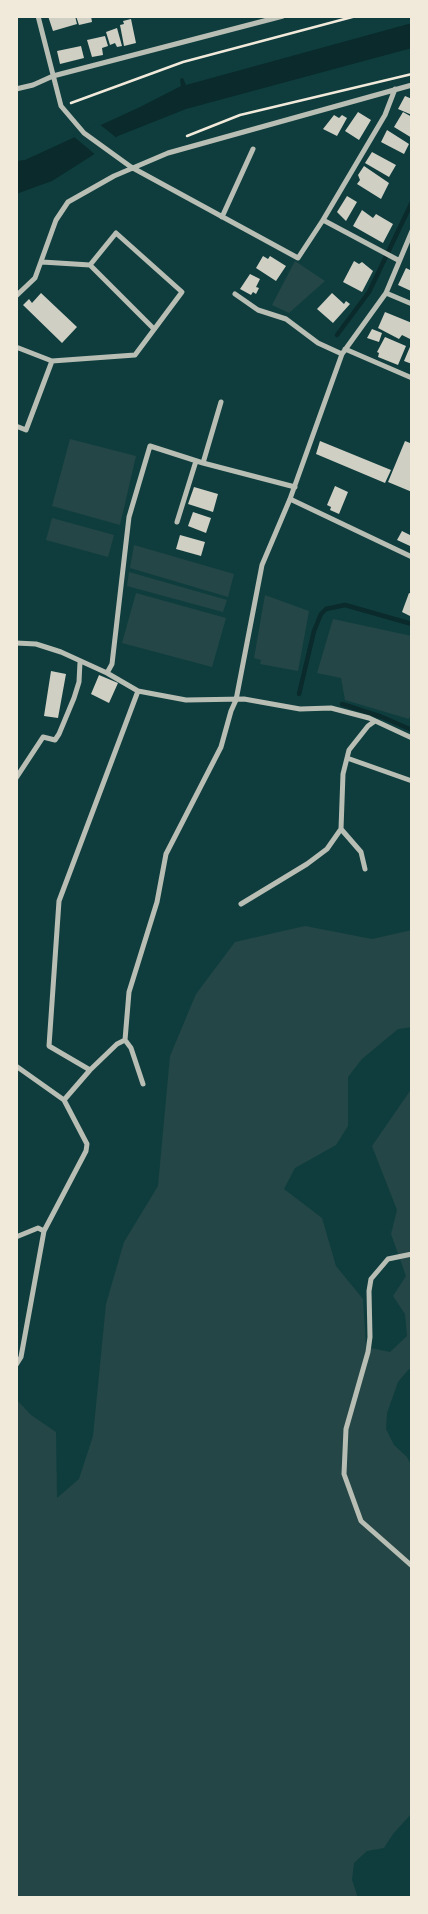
<!DOCTYPE html>
<html>
<head>
<meta charset="utf-8">
<style>
	body { margin:0 }
	#map { position:relative; width:428px; height:1914px; overflow:hidden; background:#0f3d3e; font-family:"IBM Plex Sans",sans-serif }
	canvas { display:block }
	.frame { position:absolute; inset:0; border:18px solid #f1e9da; pointer-events:none }
</style>
</head>
<body>
<div id="map">
<canvas width="428" height="1914"></canvas>
<div class="frame"></div>
</div>
<script>
const c = document.querySelector('canvas').getContext('2d');
c.lineJoin = 'round';
function fill(path, color) { c.fillStyle = color; c.fill(path, 'evenodd'); }
const poly = rows => new Path2D(rows.map(r => 'M' + r).join(''));
function stroke(path, color, width, dash) { c.strokeStyle = color; c.lineWidth = width; c.lineCap = dash ? 'butt' : 'round'; c.setLineDash(dash || []); c.stroke(path); }
fill(poly([
	[295,261,325,281,289,313,272,305],
	[70,439,136,456,120,525,52,506],
	[52,518,114,535,108,557,46,540],
	[134,545,234,574,228,597,130,568],
	[129,572,227,600,223,612,127,586],
	[136,593,226,618,212,667,122,643],
	[265,595,309,611,298,671,260,664,261,660,254,658],
	[333,619,412,636,412,711,409,719,345,700,341,678,317,673],
	[305,926,372,939,412,930,412,1027,398,1029,362,1059,348,1077,348,1126,336,1145,295,1168,284,1189,322,1218,336,1266,363,1299,366,1347,390,1352,407,1336,405,1314,393,1296,406,1276,391,1234,397,1210,372,1146,412,1088,412,1370,409,1369,398,1382,387,1413,386,1429,394,1445,407,1457,412,1467,412,1813,393,1834,384,1848,367,1851,354,1863,352,1880,358,1898,16,1898,16,1399,31,1415,56,1432,57,1498,79,1479,93,1436,106,1304,124,1242,158,1186,170,1056,196,994,235,942]
]), '#244646');
fill(poly([
	[412,23,412,48,186,109,118,136,93,155,52,181,16,194,16,161,25,160,140,107,181,86,180,79,183,78,186,85]
]), '#0a2a2b');
fill(poly([
	[98,123,118,139,97,156,72,135]
]), '#0f3d3e');
stroke(poly([
	[337,335,369,292,412,202],
	[299,694,314,631,321,614,326,609,345,605,412,624],
	[342,704,382,717,412,730]
]), '#0a2a2b', 4.5);
fill(poly([
	[48,16,75,16,77,24,53,31],
	[76,16,91,16,92,22,79,25],
	[131,19,136,43,124,46,120,25,124,24,123,21],
	[117,28,122,46,117,47,115,43,110,45,106,32],
	[105,36,108,46,102,48,103,55,92,57,87,40],
	[81,46,84,58,60,64,57,51],
	[405,96,412,99,412,115,398,109],
	[358,112,371,120,359,140,345,131],
	[403,112,412,117,412,138,394,127],
	[334,115,339,118,342,115,347,118,337,136,323,129],
	[387,130,409,144,404,154,381,142],
	[372,152,396,165,389,177,365,163],
	[364,166,389,183,381,199,357,184,360,180,358,175],
	[347,196,357,202,346,221,337,212],
	[362,210,373,218,376,214,393,224,383,243,353,226],
	[263,256,268,259,270,256,286,266,276,281,256,268],
	[354,261,359,264,362,262,373,271,362,292,343,282],
	[406,268,412,271,411,291,398,285],
	[250,274,260,279,256,287,259,288,256,294,253,292,251,295,240,289],
	[41,293,77,327,62,343,23,305,29,299,32,303],
	[332,293,344,304,346,301,350,304,333,323,317,309],
	[385,312,412,323,410,339,402,335,399,339,378,328],
	[372,329,382,333,379,342,367,338],
	[385,337,406,346,398,365,378,357,379,353,377,352],
	[412,342,412,364,404,361],
	[412,438,412,492,388,482,405,441,410,443],
	[320,441,391,470,385,483,316,454],
	[335,486,348,492,339,514,330,510,331,507,327,505],
	[194,487,218,494,213,512,188,504],
	[193,512,211,518,206,533,188,526],
	[402,531,412,536,410,546,397,540],
	[180,535,205,542,201,556,176,549],
	[409,593,412,594,412,617,402,612],
	[51,671,66,674,58,718,44,716],
	[99,675,118,683,109,703,91,694]
]), '#cfcfc3');
stroke(poly([
	[71,103,183,62,356,16],
	[187,136,240,115,412,74]
]), '#f1e9da', 2.5);
stroke(poly([
	[38,16,61,106,84,133,131,167,298,258,323,220,398,260],
	[16,89,33,85,53,76,283,16],
	[222,217,253,149],
	[323,220,385,115,395,89],
	[90,265,154,329],
	[386,293,412,304],
	[235,294,258,310,286,319,318,343,342,354],
	[16,296,35,278,56,220,68,202,114,176,168,153,412,85],
	[16,347,52,361],
	[345,349,412,378],
	[16,426,26,430,52,361,135,355,182,292,116,233,90,265,42,262],
	[203,463,221,402],
	[290,499,412,557],
	[177,522,196,461],
	[16,643,36,644,61,652,107,673,138,691,186,700,244,699,300,709,331,708,369,718,412,738],
	[107,673,112,664,129,517,150,446,203,463,295,487],
	[347,758,412,781],
	[16,778,43,737,55,740,59,734,74,698,79,682,80,662],
	[341,829,361,852,365,869],
	[241,904,307,864,327,849,341,829,343,774,349,750,368,726,375,721],
	[125,1040,131,1048,143,1084],
	[16,1066,64,1100],
	[90,1070,49,1046,59,901,138,691],
	[16,1237,38,1228,44,1231],
	[412,1254,388,1259,371,1279,369,1291,370,1337,368,1352,346,1429,344,1474,361,1521,412,1566],
	[16,1365,21,1357,44,1231,86,1151,87,1144,64,1100,90,1070,117,1044,125,1040,129,992,157,902,166,854,221,747,231,711,236,700,262,565,290,499,342,354,386,293,412,231]
]), '#b8beb3', 5);
</script>
</body>
</html>
